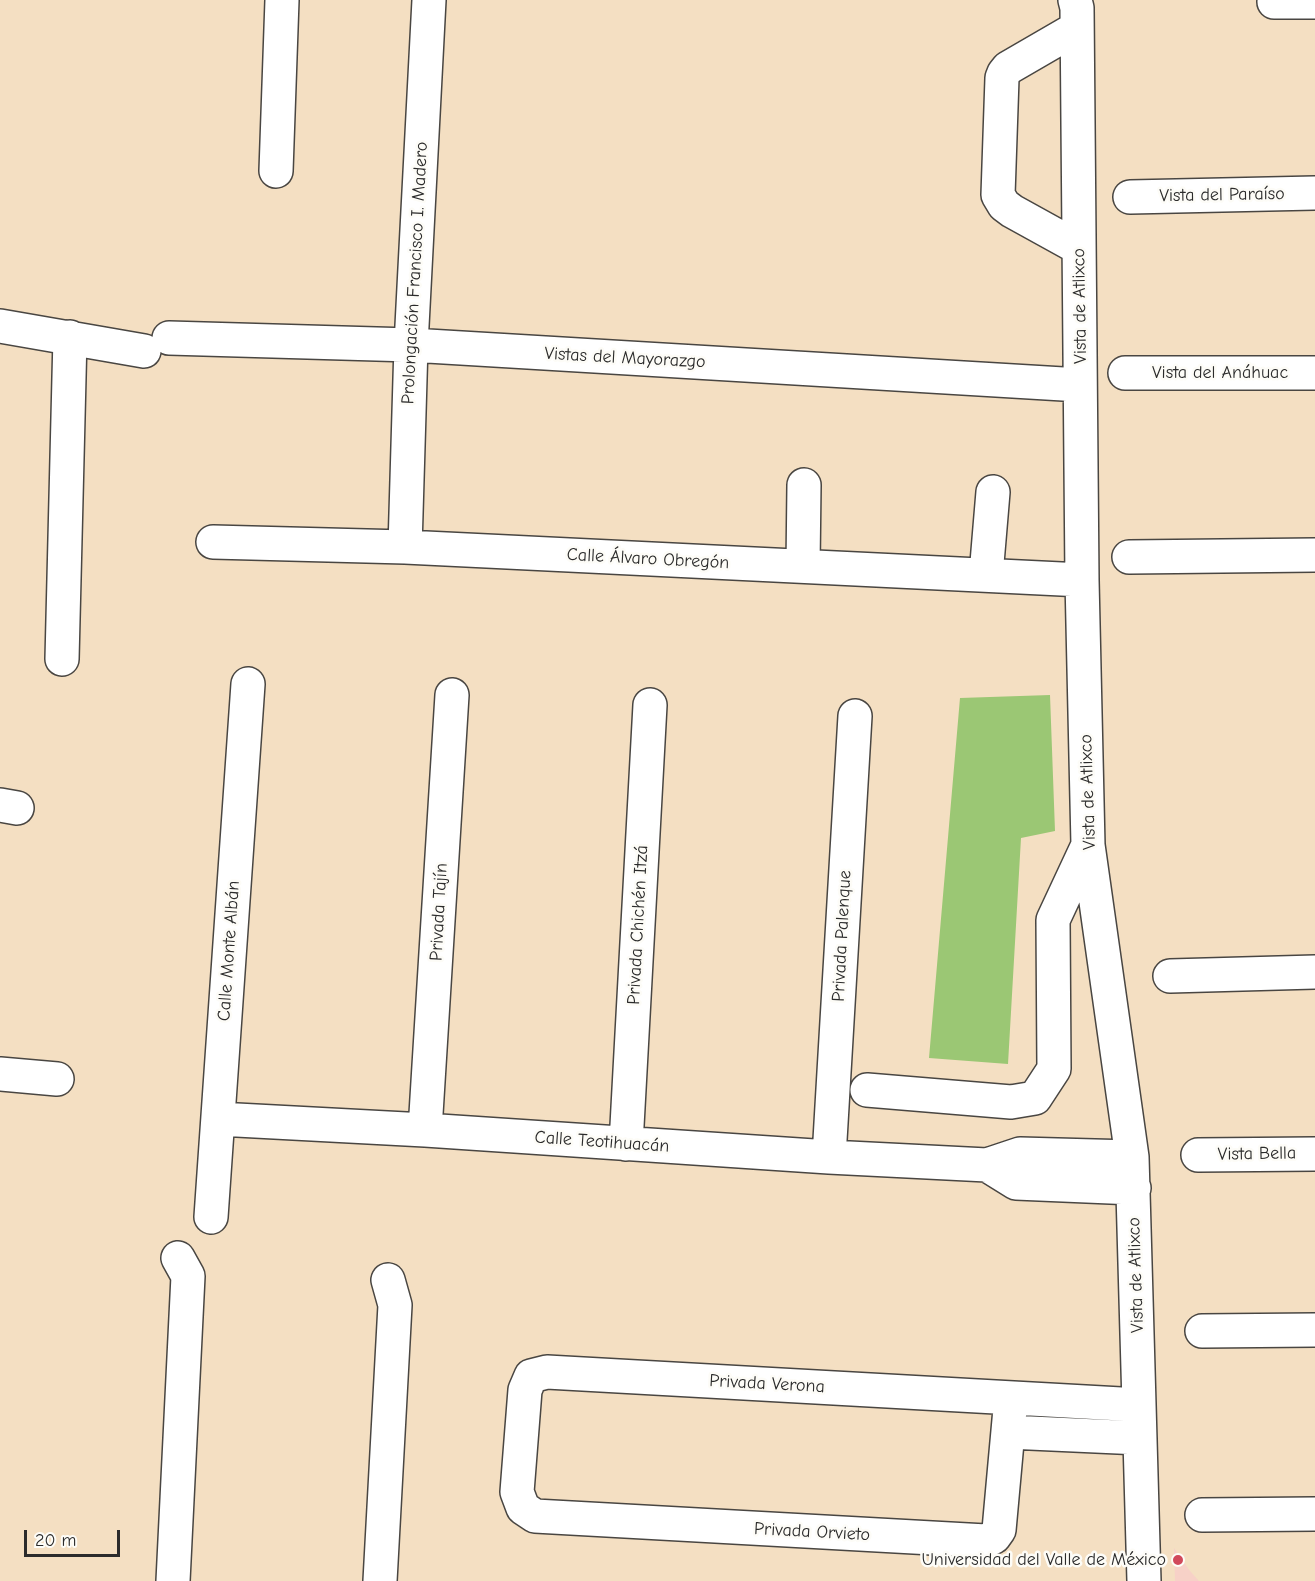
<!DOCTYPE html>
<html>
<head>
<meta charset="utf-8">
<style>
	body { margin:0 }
	#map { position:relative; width:1315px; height:1581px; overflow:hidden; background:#f4dfc2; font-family:"Comic Neue",sans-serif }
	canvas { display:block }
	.scale { position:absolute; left:24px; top:1530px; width:96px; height:27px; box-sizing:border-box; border:3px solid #2b2b2b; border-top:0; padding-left:8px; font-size:18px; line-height:21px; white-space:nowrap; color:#2b2b2b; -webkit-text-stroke:4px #fdfcf7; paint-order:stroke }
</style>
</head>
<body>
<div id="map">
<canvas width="1315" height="1581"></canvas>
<div class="scale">20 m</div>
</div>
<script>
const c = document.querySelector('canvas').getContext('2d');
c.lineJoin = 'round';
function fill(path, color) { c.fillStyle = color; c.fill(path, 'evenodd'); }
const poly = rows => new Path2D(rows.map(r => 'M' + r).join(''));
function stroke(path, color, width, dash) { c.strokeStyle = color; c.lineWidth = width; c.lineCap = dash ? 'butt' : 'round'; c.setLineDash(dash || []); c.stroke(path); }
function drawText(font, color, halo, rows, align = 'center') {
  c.font = font + ' "Comic Neue",sans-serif'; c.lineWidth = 5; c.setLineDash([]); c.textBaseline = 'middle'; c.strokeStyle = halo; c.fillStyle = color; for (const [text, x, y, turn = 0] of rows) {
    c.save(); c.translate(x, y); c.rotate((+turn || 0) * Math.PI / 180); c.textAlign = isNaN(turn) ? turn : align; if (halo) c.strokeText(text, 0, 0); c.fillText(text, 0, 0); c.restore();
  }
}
fill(poly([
	[1174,1548,1190,1571,1199,1581,1175,1581]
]), '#f7d1c7');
fill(poly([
	[1050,695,1055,831,1021,838,1008,1064,929,1058,960,698]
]), '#9bc774');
const minor = poly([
	[1075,0,1077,8,1082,580,1088,845,1132,1157,1144,1581],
	[1274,2,1315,2],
	[1077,28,1008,68,1004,73,1002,78,998,195,1004,205,1012,211,1079,248],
	[276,171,282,0],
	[1130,197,1315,193],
	[0,326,144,351],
	[169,338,411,345,1080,385],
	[1125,373,1315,373],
	[213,542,405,547,1082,580],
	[405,547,411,345,429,0],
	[1129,557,1315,555],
	[803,566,804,485],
	[986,575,993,492],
	[62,659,70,337],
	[0,805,17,808],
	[1170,976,1315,972],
	[0,1074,57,1079],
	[867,1090,1011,1102,1035,1098,1054,1069,1053,920,1088,845],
	[218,1119,425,1130,829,1157,987,1165,1020,1154,1132,1157],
	[425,1130,452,695],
	[626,1144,650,705],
	[1198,1155,1315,1154],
	[829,1157,855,716],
	[987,1165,1016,1183,1134,1188],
	[211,1217,248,684],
	[1202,1331,1315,1330],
	[1011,1398,999,1530,994,1537,986,1541,535,1516,523,1508,517,1492,525,1390,531,1376,547,1372,1139,1405],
	[1008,1432,1140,1438],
	[1202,1515,1315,1514],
	[173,1581,188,1276,178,1258],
	[380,1581,395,1305,388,1280]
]);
stroke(minor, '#494642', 36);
stroke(minor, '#fff', 33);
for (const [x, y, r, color] of [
	[1178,1560,6,"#d1495b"]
]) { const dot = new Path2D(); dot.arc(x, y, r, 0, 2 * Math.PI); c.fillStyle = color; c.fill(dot); stroke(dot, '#fdfcf7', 2); }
drawText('18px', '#2b2b2b', '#fdfcf7', [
	["Vista del Paraíso",1222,195,-1],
	["Prolongación Francisco I. Madero",415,273,-87],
	["Vista de Atlixco",1080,306,-91],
	["Vistas del Mayorazgo",625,358,3],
	["Vista del Anáhuac",1220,373],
	["Calle Álvaro Obregón",648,559,3],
	["Vista de Atlixco",1088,792,-92],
	["Privada Tajín",439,912,-87],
	["Privada Chichén Itzá",638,925,-87],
	["Privada Palenque",842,936,-87],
	["Calle Monte Albán",229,951,-86],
	["Calle Teotihuacán",602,1142,4],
	["Vista Bella",1257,1154,-1],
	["Vista de Atlixco",1136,1275,-92],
	["Privada Verona",767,1384,3],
	["Privada Orvieto",812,1532,3]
]);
drawText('18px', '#2b2b2b', '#fdfcf7', [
	["Universidad del Valle de México",1166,1560]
], 'right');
</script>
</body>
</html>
